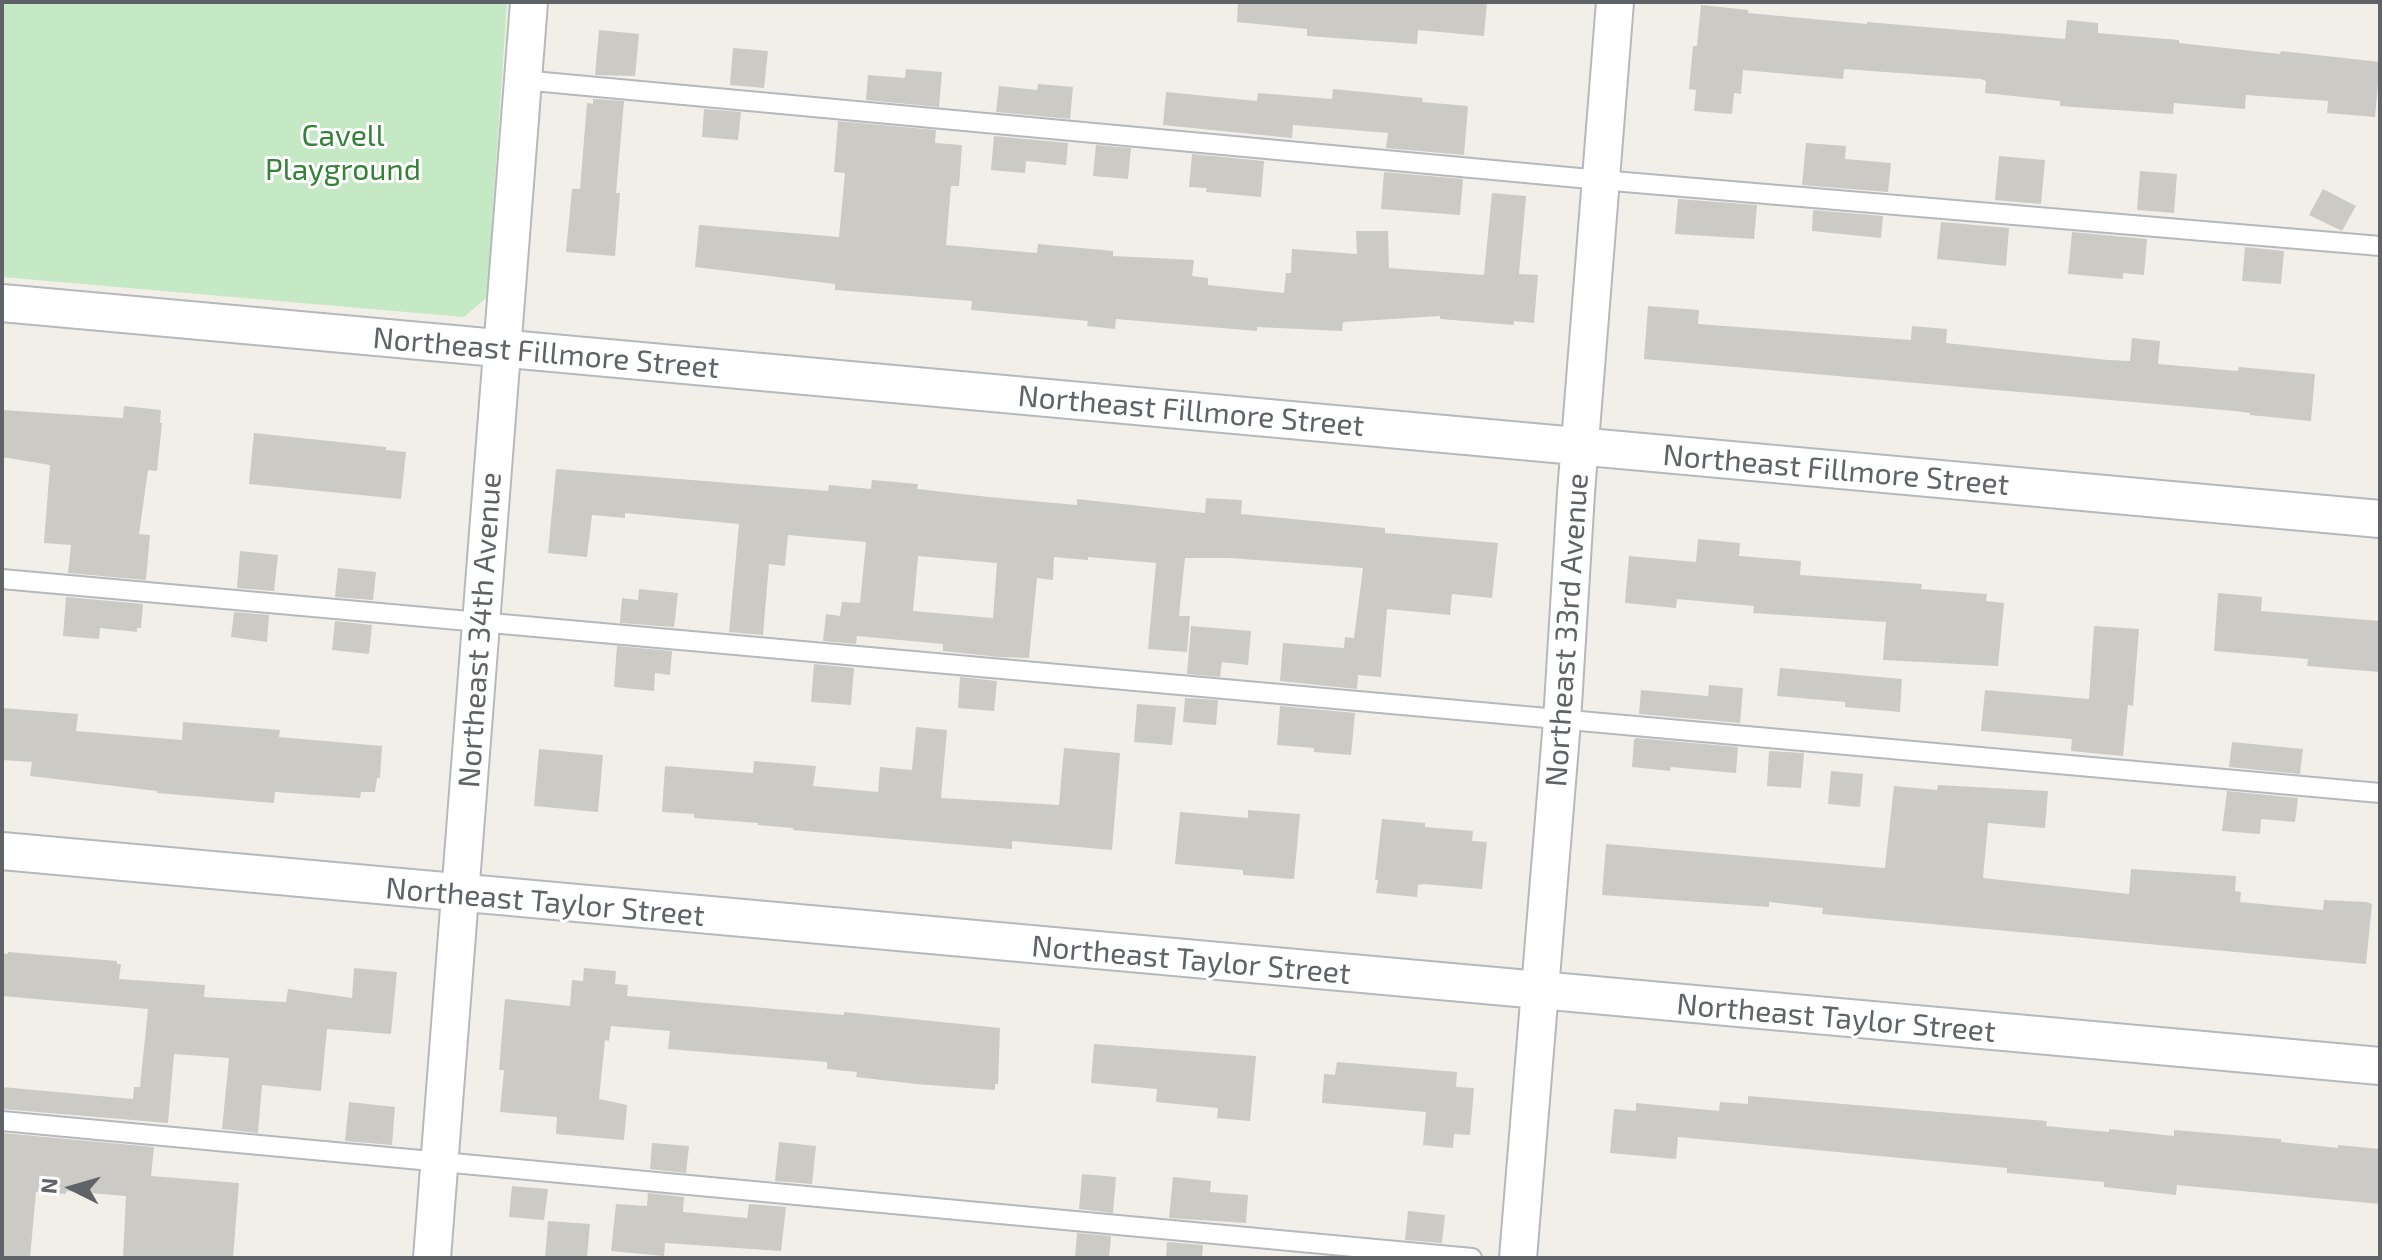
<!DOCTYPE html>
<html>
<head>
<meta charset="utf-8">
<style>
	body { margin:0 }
	#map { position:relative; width:2382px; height:1260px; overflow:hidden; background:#f1efe8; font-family:"Exo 2",sans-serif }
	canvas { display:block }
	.frame { position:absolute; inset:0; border:4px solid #5f6368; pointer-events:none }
	.north { position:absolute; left:32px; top:1148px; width:80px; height:80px; -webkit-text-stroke:6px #fff; paint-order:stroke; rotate:275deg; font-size:22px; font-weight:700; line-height:32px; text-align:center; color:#5f6368 }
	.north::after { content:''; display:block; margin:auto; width:28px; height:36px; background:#5f6368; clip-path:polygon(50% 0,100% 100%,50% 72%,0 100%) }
</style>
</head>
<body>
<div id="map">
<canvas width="2382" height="1260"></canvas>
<div class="frame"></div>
<div class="north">N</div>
</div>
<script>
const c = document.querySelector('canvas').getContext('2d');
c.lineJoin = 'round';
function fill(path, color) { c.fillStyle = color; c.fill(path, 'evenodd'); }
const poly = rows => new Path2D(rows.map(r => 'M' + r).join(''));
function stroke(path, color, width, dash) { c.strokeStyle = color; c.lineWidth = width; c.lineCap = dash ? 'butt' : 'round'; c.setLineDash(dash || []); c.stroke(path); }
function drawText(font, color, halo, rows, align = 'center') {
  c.font = font + ' "Exo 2",sans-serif'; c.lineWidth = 6; c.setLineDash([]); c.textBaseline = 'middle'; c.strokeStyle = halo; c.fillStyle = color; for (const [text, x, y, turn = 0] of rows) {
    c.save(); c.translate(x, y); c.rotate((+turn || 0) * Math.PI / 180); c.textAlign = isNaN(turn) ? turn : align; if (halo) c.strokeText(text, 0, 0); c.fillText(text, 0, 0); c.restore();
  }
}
fill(poly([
	[2,2,507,2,487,297,464,317,2,277]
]), '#c5e8c5');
fill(poly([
	[1238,2,1487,2,1484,36,1418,30,1417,44,1307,36,1307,29,1237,22],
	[1701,5,1748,10,1748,13,1867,24,1867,22,2065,39,2067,20,2098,23,2098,33,2179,40,2179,43,2280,54,2281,51,2380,62,2375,117,2327,113,2328,101,2246,95,2245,109,2174,103,2173,114,2060,106,2060,101,1985,93,1986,81,1981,79,1844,69,1843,79,1743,70,1741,94,1734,93,1732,114,1694,111,1696,90,1689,89,1693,46,1697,46],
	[599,30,639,34,635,76,595,75],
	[733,48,768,51,764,88,730,85],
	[906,69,942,72,939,107,866,100,868,75,905,78],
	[1038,84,1073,87,1070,119,996,112,999,86,1037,90],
	[1333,89,1423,98,1422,102,1468,106,1464,155,1386,148,1388,133,1293,125,1292,138,1163,125,1166,92,1257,101,1258,93,1332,99],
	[593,99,624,101,616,193,620,193,615,256,566,252,572,189,580,189,587,103,593,104],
	[704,109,741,112,738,140,702,137],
	[838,121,936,130,935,143,962,145,959,186,951,186,946,245,1037,253,1038,244,1113,251,1113,256,1194,260,1192,276,1208,278,1208,285,1284,293,1286,273,1291,273,1292,249,1357,254,1356,231,1388,231,1389,268,1484,275,1492,193,1526,196,1519,274,1538,275,1534,323,1514,321,1514,325,1440,319,1440,316,1343,322,1342,331,1257,327,1257,331,1116,319,1115,329,1087,326,1088,321,971,310,972,301,835,290,835,284,695,267,699,225,839,237,845,173,834,172],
	[994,136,1068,143,1066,165,1026,161,1025,173,991,170],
	[1806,143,1846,146,1845,159,1891,163,1888,192,1802,185],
	[1096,145,1131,148,1128,179,1093,176],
	[1192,154,1264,161,1261,197,1206,192,1207,188,1189,187],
	[1999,156,2045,160,2041,204,1995,200],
	[2140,171,2177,174,2174,213,2137,210],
	[1384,172,1463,179,1460,215,1381,209],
	[2323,189,2356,206,2342,231,2309,215],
	[1678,199,1757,205,1754,239,1675,234],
	[1813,210,1883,216,1881,238,1812,231],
	[1941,222,2009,228,2006,266,1937,259],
	[2072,232,2147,239,2144,275,2123,273,2123,279,2068,274],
	[2245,247,2284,251,2281,284,2242,281],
	[1648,306,1699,310,1698,324,1911,340,1912,326,1947,329,1946,343,2108,360,2130,361,2132,338,2160,341,2158,364,2238,371,2239,367,2315,374,2311,421,2250,415,2250,413,2235,411,1644,359],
	[124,406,161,410,160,423,162,423,157,471,148,470,139,534,150,535,146,580,68,573,71,545,44,543,50,465,2,457,2,410,123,418],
	[254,433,386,447,386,450,406,452,401,499,249,484],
	[556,469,828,491,829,485,871,489,872,480,918,484,917,489,989,497,1077,505,1077,499,1205,513,1206,498,1242,500,1241,514,1385,528,1385,533,1498,543,1492,598,1452,594,1450,615,1387,609,1381,677,1358,675,1357,689,1280,681,1283,643,1344,648,1345,637,1354,638,1363,568,1230,558,1185,558,1179,616,1190,616,1187,652,1148,649,1156,563,1088,557,1088,560,1054,557,1053,580,1037,578,1029,658,999,657,943,651,943,644,857,636,856,644,823,641,826,614,840,616,842,602,860,603,866,542,788,535,785,566,769,564,763,635,729,632,739,524,625,513,625,518,592,515,587,557,548,553],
	[918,556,997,563,993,618,913,611],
	[1698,539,1740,543,1739,556,1801,561,1800,575,1922,584,1921,589,1987,594,1986,601,2004,603,1998,666,1883,660,1886,622,1753,613,1754,606,1677,599,1676,608,1625,603,1629,556,1696,562],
	[240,551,278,555,274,591,237,588],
	[338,568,376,572,373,600,335,597],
	[639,589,678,593,674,627,620,623,622,598,638,600],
	[2218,593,2262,597,2261,611,2380,621,2380,672,2307,666,2308,659,2214,651],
	[66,597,143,604,141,628,137,628,137,632,100,628,99,639,63,636],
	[234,612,269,615,267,642,231,637],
	[335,621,372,625,369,654,332,650],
	[1191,626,1251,631,1248,665,1222,662,1220,677,1187,674],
	[2094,626,2139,629,2133,706,2128,705,2123,756,2071,751,2072,739,1981,731,1985,690,2089,699],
	[617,646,672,651,670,675,655,673,654,691,614,687],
	[814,664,854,668,851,705,811,702],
	[1780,668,1902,679,1900,712,1845,707,1845,702,1777,696],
	[960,677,997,681,994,711,958,708],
	[1709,685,1743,688,1740,723,1639,714,1641,690,1708,696],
	[1185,698,1218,700,1216,725,1183,722],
	[1137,704,1176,707,1172,745,1134,742],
	[1280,706,1355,713,1351,755,1314,752,1314,748,1277,745],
	[2,708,78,714,76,731,182,740,183,722,280,730,279,737,382,746,380,778,377,778,375,792,361,792,360,798,275,792,274,803,157,793,157,791,30,776,32,762,2,760],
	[916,727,947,730,941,798,1059,805,1064,748,1120,753,1112,850,1012,841,1012,849,975,846,793,830,793,828,758,825,758,823,694,818,694,814,662,812,665,766,753,773,754,761,816,766,813,786,878,792,880,767,912,770],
	[1636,738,1738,747,1736,773,1671,767,1670,771,1632,767,1634,740],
	[2232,742,2303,749,2300,774,2229,767],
	[539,749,603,755,598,812,534,806],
	[1769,751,1804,753,1801,788,1767,786],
	[1831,771,1863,774,1860,807,1828,804],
	[1938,785,2048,791,2045,828,1988,823,1983,878,2129,894,2131,869,2236,876,2235,891,2241,892,2240,902,2323,910,2324,900,2366,902,2372,904,2366,964,1822,914,1823,908,1769,902,1769,907,1602,895,1606,844,1885,868,1894,786,1937,790],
	[2227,791,2298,798,2295,822,2261,819,2260,834,2222,831],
	[1248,810,1300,814,1294,879,1243,875,1243,870,1175,864,1180,812,1248,818],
	[1382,819,1425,823,1425,827,1473,831,1472,841,1487,842,1482,889,1423,884,1418,885,1417,897,1376,893,1378,880,1375,880],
	[8,952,117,961,117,964,121,964,119,979,205,985,204,997,286,1002,288,989,352,998,354,968,397,972,391,1034,327,1029,321,1091,262,1085,258,1133,222,1129,229,1058,174,1054,168,1123,2,1109,2,1087,133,1099,134,1087,140,1087,148,1009,2,996,2,953,8,954],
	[584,968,616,971,615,984,628,985,627,996,844,1015,844,1012,1000,1028,998,1084,995,1084,995,1090,916,1084,856,1077,857,1072,827,1069,827,1062,668,1049,670,1031,611,1026,609,1041,605,1040,599,1099,627,1105,624,1140,556,1134,557,1117,500,1112,504,1070,499,1070,505,999,570,1006,572,980,583,981],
	[1094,1044,1256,1056,1250,1121,1217,1118,1218,1108,1156,1102,1157,1089,1091,1083],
	[1337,1062,1457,1072,1456,1087,1474,1088,1470,1135,1454,1134,1453,1148,1423,1145,1426,1112,1322,1103,1324,1074,1335,1075],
	[1748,1096,2047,1121,2046,1126,2109,1132,2109,1129,2174,1136,2174,1130,2281,1139,2281,1142,2338,1148,2338,1145,2380,1149,2380,1204,2177,1185,2176,1195,2104,1187,2104,1182,2007,1173,2007,1168,1678,1137,1676,1159,1610,1153,1614,1109,1636,1111,1636,1103,1719,1111,1720,1102,1748,1104],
	[349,1102,395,1107,392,1145,345,1141],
	[2,1133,154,1147,151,1176,239,1183,233,1258,123,1258,126,1196,66,1191,66,1194,36,1192,30,1258,2,1258],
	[779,1142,816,1146,812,1184,775,1181],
	[652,1143,689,1146,686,1173,650,1169],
	[1082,1174,1116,1177,1113,1213,1079,1209],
	[1173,1177,1211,1181,1210,1192,1248,1195,1246,1223,1169,1218],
	[512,1186,548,1189,544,1220,509,1217],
	[648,1193,684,1197,683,1212,747,1218,749,1204,786,1207,781,1251,665,1243,664,1256,611,1251,616,1204,647,1206],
	[1408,1211,1445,1215,1442,1243,1405,1240],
	[548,1221,590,1224,587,1258,545,1258],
	[1077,1233,1111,1236,1109,1258,1075,1258],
	[1167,1242,1203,1245,1202,1258,1166,1258]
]), '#cccac5');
const service = poly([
	[522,80,1601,180,2380,246],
	[2,579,2380,793],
	[2,1121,1472,1258]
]);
const minor = poly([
	[2,303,2380,519],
	[2,851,2380,1066],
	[432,1258,529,2],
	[1518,1258,1562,721,1576,493,1615,2]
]);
stroke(service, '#b5b8bc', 22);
stroke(minor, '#b5b8bc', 40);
stroke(service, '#fff', 18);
stroke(minor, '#fff', 36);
drawText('30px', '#348238', '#fff', [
	["Cavell",343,136],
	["Playground",343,170]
]);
drawText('30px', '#5f6368', '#fff', [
	["Northeast Fillmore Street",546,353,5],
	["Northeast Fillmore Street",1191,411,5],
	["Northeast Fillmore Street",1836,470,5],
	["Northeast 34th Avenue",480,630,-86],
	["Northeast 33rd Avenue",1567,630,-86],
	["Northeast Taylor Street",545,902,5],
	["Northeast Taylor Street",1191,960,5],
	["Northeast Taylor Street",1836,1018,5]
]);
</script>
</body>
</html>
